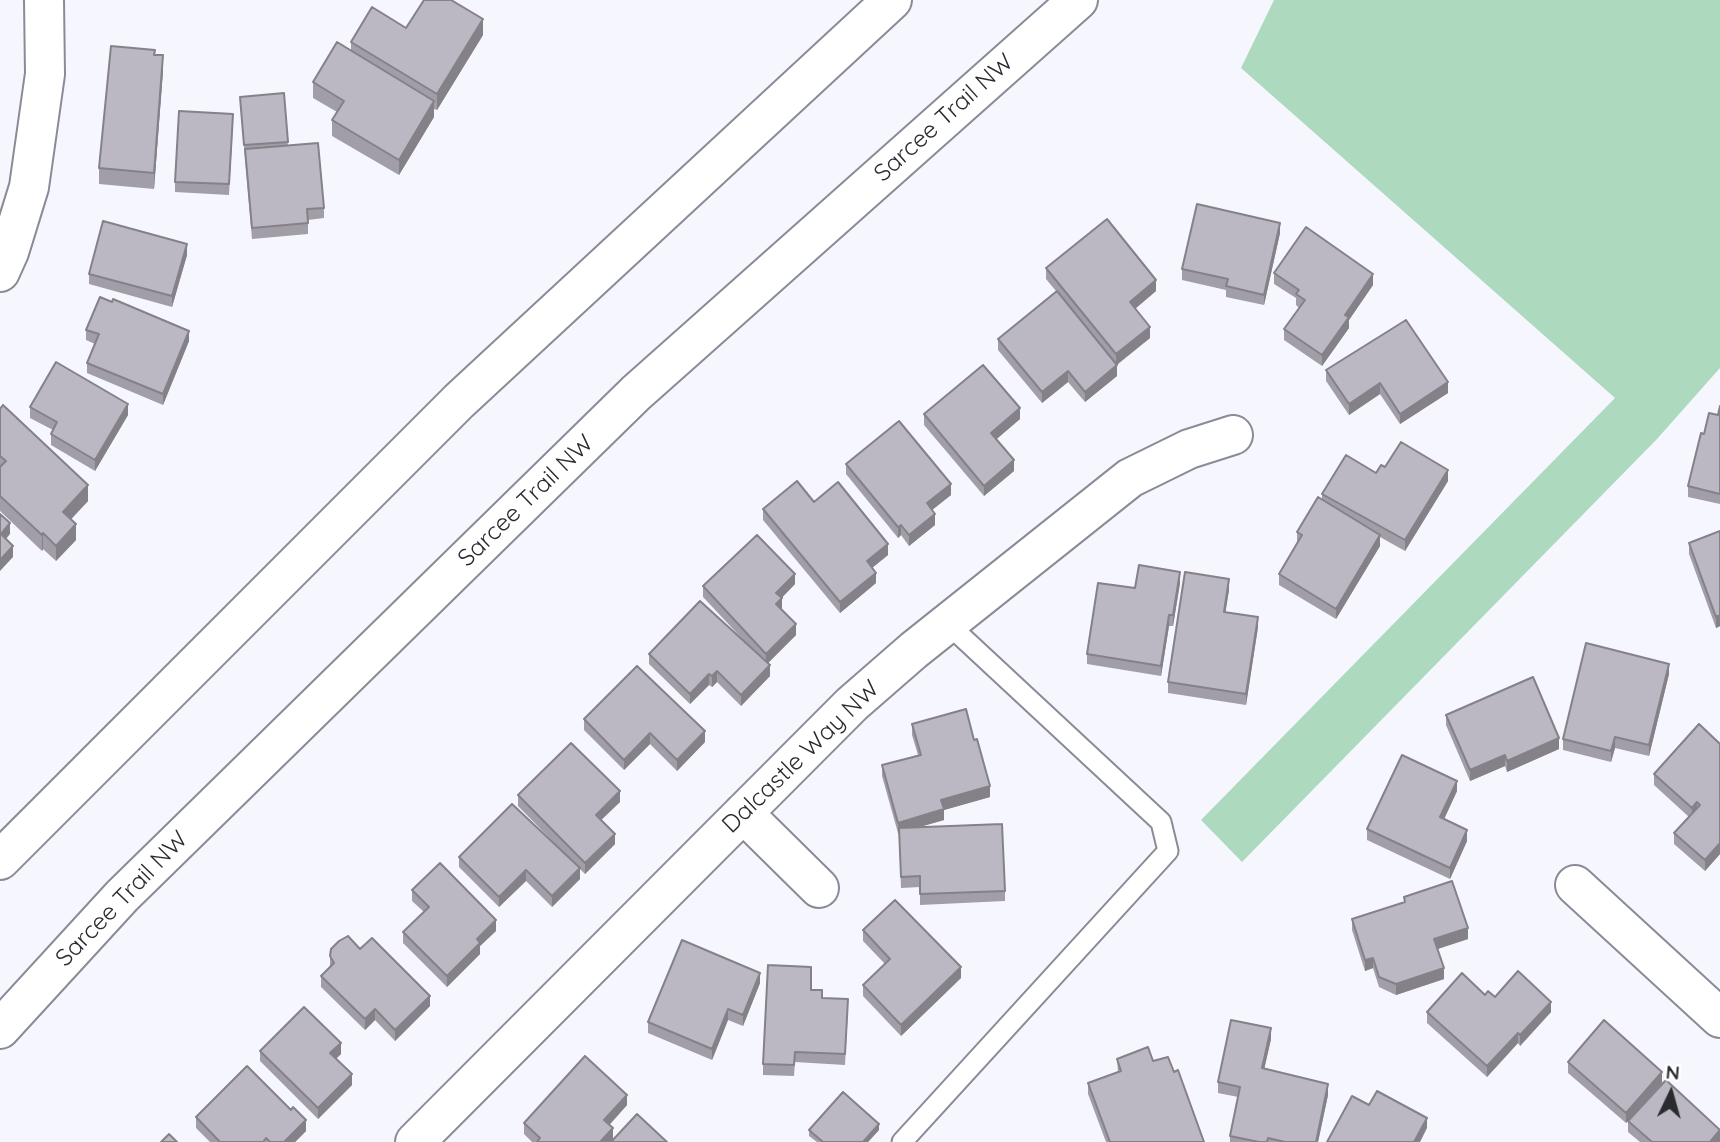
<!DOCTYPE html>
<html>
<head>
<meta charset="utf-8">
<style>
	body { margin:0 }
	#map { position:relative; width:1720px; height:1142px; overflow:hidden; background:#f6f7fe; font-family:Quicksand,sans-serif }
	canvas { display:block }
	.north { position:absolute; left:1636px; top:1058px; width:70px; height:70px; -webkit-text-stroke:5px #fff; paint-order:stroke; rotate:5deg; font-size:19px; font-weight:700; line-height:28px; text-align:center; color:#2a2b2f }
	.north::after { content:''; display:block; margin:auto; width:24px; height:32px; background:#2a2b2f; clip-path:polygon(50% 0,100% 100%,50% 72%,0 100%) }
</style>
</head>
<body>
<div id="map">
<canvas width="1720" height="1142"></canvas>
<div class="north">N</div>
</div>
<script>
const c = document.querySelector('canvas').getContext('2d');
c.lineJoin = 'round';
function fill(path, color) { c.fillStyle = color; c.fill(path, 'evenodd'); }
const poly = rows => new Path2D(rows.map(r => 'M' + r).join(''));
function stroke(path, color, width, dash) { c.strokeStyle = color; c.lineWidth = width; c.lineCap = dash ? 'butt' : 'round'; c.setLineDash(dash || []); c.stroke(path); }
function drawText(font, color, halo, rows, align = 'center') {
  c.font = font + ' Quicksand,sans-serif'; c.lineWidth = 5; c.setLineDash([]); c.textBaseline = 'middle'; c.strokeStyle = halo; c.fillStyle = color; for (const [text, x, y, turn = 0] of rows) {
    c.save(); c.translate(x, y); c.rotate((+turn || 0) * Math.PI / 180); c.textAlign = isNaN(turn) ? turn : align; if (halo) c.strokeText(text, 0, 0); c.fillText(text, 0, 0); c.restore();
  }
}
fill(poly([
	[1274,0,1720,0,1720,368,1657,439,1242,862,1201,820,1615,398,1241,68]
]), '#addabf');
const service = poly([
	[902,1142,1168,851,1161,822,948,624]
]);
const minor = poly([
	[0,272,9,252,29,187,45,74,44,0],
	[743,813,819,888],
	[1575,885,1720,1018],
	[415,1142,852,704,914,650,1130,478,1189,449,1233,435]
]);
const secondary = poly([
	[0,860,459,401,892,0],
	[0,1029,122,896,636,393,1078,0]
]);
stroke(service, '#898c96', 23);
stroke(minor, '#898c96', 42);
stroke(secondary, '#898c96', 42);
stroke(service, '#fff', 19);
stroke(minor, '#fff', 38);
stroke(secondary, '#fff', 38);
fill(poly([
	[406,28,483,35,437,110,434,109,434,117,399,175,332,136,332,120,337,112,313,98,313,82,351,51,351,42],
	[155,55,163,71,154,189,99,184,99,168],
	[284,93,288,146,324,208,324,218,308,220,308,234,252,239,240,102],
	[233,125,229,195,175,192,175,182],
	[1280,233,1264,305,1226,297,1226,290,1182,280,1182,269],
	[187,255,172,307,89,284,89,274],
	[1046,268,1156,291,1135,309,1150,338,1117,365,1117,376,1085,402,1068,382,1042,403,998,350,998,339,1056,291,1046,279],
	[1274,273,1373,285,1349,320,1349,328,1322,366,1284,340,1284,329,1299,308,1296,305,1296,298,1274,284],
	[86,330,189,341,163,405,87,373,87,363,95,344,86,340],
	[1326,370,1448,393,1400,424,1380,394,1349,415,1326,381],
	[1720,406,1720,504,1688,497,1688,486,1704,434,1718,415],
	[30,407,128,415,95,471,51,445,51,434,53,430,30,418],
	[0,409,88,501,71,519,76,540,56,561,43,549,42,551,0,511],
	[924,414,1020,419,996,439,1014,471,984,496,924,425],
	[846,464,951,495,932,510,935,525,909,546,901,535,898,538,846,474],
	[1385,467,1448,481,1405,551,1380,537,1380,546,1336,619,1279,585,1279,574,1297,543,1297,532,1322,500,1322,494,1376,473],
	[814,502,888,555,872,568,876,583,840,613,763,520,763,509],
	[1720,531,1720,626,1716,628,1689,554,1689,543],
	[1180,583,1173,626,1169,626,1161,676,1087,664,1087,654,1135,588],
	[795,584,781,598,781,610,796,635,768,663,770,676,741,706,717,682,712,687,709,685,690,704,649,664,649,654,748,645,703,597,703,586],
	[1229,590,1225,612,1258,627,1246,705,1168,693,1168,682],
	[1669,674,1649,756,1615,748,1611,762,1563,750,1563,739],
	[1446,715,1559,749,1507,772,1505,766,1470,781,1446,725],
	[584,719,705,742,677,771,650,744,624,770,584,730],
	[912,724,990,797,944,810,944,820,920,827,1005,891,1005,901,920,905,920,887,901,888,899,833,898,833,882,776,882,765,918,755,912,735],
	[1720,744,1720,854,1705,871,1674,844,1674,833,1689,817,1654,785,1654,774],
	[1457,791,1444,819,1467,841,1450,879,1367,840,1367,829],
	[518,795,620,802,601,820,615,844,585,874,580,869,580,879,552,907,526,881,499,907,459,867,459,857,570,859,518,806],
	[412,890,496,931,480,946,480,954,447,987,403,943,403,932,424,912,412,901],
	[1404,897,1468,939,1438,949,1444,979,1396,995,1379,987,1373,968,1365,971,1352,930,1352,919,1404,902],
	[863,930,961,978,901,1036,863,996,863,985,885,964,863,941],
	[360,949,430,1006,395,1041,375,1020,365,1030,321,987,321,976,330,967,330,956],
	[760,983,743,1026,728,1020,712,1060,648,1033,648,1022],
	[811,990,822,998,848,1010,845,1065,795,1062,794,1076,763,1075,763,1064],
	[1485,995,1551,1012,1520,1046,1518,1043,1487,1077,1427,1023,1427,1012],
	[1271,1039,1264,1069,1328,1095,1318,1142,1230,1142,1230,1136,1238,1097,1218,1093,1218,1082],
	[260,1051,341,1054,336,1059,352,1085,318,1119,260,1061],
	[1117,1059,1153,1061,1174,1072,1204,1142,1106,1142,1088,1094,1088,1083,1118,1072],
	[1568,1062,1662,1083,1626,1123,1568,1073],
	[627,1105,609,1125,613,1139,610,1142,532,1142,524,1134,524,1123],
	[196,1117,306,1131,295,1142,210,1142,196,1128],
	[1628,1121,1720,1142,1640,1142,1628,1132],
	[809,1130,879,1130,868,1142,817,1142,809,1136]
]), '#a29ea8');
fill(poly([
	[483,19,483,35,437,110,437,94],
	[163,55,163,71,154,189,154,173],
	[434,101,434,117,399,175,399,160],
	[1280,223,1280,233,1264,305,1264,295],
	[187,244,187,255,172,307,172,296],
	[1373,274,1373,285,1349,320,1349,328,1322,366,1322,355,1345,315],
	[1156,280,1156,291,1130,313,1130,302],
	[1150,327,1150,338,1116,365,1116,354],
	[189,331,189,341,163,405,163,394],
	[1117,365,1117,376,1085,402,1085,392],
	[1068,371,1068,382,1042,403,1042,392],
	[1448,382,1448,393,1400,424,1400,414],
	[1380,383,1380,394,1349,415,1349,404],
	[128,404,128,415,95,471,95,460],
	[1020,408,1020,419,991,444,991,433],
	[1014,460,1014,471,984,496,984,486],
	[1448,470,1448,481,1405,551,1405,540],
	[951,484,951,495,927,514,927,503],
	[88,485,88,501,63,528,63,512],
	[935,514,935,525,909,546,909,535],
	[10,523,10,534,1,545,1,534],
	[76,524,76,540,56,561,56,546],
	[901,525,901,535,898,538,898,527],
	[43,533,43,549,42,551,42,535],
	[1380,535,1380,546,1336,619,1336,609],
	[888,544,888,555,867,572,867,561],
	[13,546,13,557,0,571,0,560],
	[1180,572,1180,583,1173,626,1173,615],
	[876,573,876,583,840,613,840,602],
	[795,574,795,584,776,604,776,593],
	[1229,579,1229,590,1224,622,1224,612],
	[782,598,782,609,776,615,776,604],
	[1169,615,1169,626,1161,676,1161,666],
	[1720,615,1720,626,1716,628,1716,617],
	[1258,617,1258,627,1246,705,1246,694],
	[796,624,796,635,766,665,766,654],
	[1669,664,1669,674,1649,756,1649,745],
	[770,665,770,676,741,706,741,695],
	[717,671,717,682,712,687,712,676],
	[709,674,709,685,690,704,690,694],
	[705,731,705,742,677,771,677,760],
	[650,733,650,744,624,770,624,760],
	[1615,737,1615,748,1611,762,1611,751],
	[1559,738,1559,749,1507,772,1507,761],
	[1505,755,1505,766,1470,781,1470,770],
	[1457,781,1457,791,1440,828,1440,817],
	[990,786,990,797,944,810,944,820,898,833,898,823,941,800],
	[620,791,620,802,596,825,596,815],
	[1697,802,1697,813,1692,819,1692,808],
	[1467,830,1467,841,1450,879,1450,868],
	[615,834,615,844,585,874,585,863],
	[1720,843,1720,854,1705,871,1705,860],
	[580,868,580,879,552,907,552,896],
	[526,870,526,881,499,907,499,897],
	[496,920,496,931,480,946,480,954,447,987,447,976,477,939],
	[1468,928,1468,939,1434,950,1434,939],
	[1373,958,1373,968,1365,971,1365,960],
	[961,967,961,978,901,1036,901,1025],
	[1444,968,1444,979,1396,995,1396,984],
	[760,973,760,983,743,1026,743,1015],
	[430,996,430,1006,395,1041,395,1030],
	[1551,1002,1551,1012,1520,1046,1520,1035],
	[375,1009,375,1020,365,1030,365,1019],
	[728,1009,728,1020,712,1060,712,1049],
	[1271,1028,1271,1039,1262,1079,1262,1068],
	[1518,1033,1518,1043,1487,1077,1487,1066],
	[341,1043,341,1054,330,1064,330,1053],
	[1662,1072,1662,1083,1626,1123,1626,1113],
	[352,1074,352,1085,318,1119,318,1108],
	[1328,1084,1328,1095,1318,1142,1316,1142],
	[627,1095,627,1105,604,1131,604,1120],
	[1427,1118,1427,1128,1420,1142,1414,1142],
	[306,1120,306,1131,295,1142,284,1142],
	[879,1124,879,1130,868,1142,863,1142],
	[613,1128,613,1139,610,1142,600,1142],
	[1720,1131,1720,1142,1710,1142]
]), '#848188');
const building = poly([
	[424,0,451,0,483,19,437,94,351,42,372,7,406,28,424,0],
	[337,42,434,101,399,160,332,120,344,101,313,82,337,42],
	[111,46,155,50,154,55,163,55,154,173,99,168,111,46],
	[284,93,288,142,244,145,240,97,284,93],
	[179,111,233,114,229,184,175,182,179,111],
	[318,143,324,208,307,209,308,223,252,228,245,149,318,143],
	[1197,204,1280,223,1264,295,1226,286,1228,279,1182,269,1197,204],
	[1107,219,1156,280,1130,302,1150,327,1116,354,1046,268,1107,219],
	[103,221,187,244,172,296,89,274,103,221],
	[1306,227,1373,274,1345,315,1349,317,1322,355,1284,329,1305,300,1296,294,1299,290,1274,273,1306,227],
	[1057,291,1117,365,1085,392,1068,371,1042,392,998,339,1057,291],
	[100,297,112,302,113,299,189,331,163,394,87,363,99,334,86,330,100,297],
	[1406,320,1448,382,1400,414,1380,383,1349,404,1326,370,1406,320],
	[56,362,128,404,95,460,51,434,57,422,30,407,56,362],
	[983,365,1020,408,991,433,1014,460,984,486,924,414,983,365],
	[3,405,88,485,63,512,76,524,56,546,43,533,42,535,0,496,0,467,6,461,0,456,0,409,3,405],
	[1720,406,1720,494,1688,486,1701,433,1704,434,1709,413,1718,415,1720,406],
	[899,421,951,484,927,503,935,514,909,535,901,525,898,527,846,464,899,421],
	[1401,442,1448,470,1405,540,1322,494,1346,455,1376,473,1381,465,1385,467,1401,442],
	[797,481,814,502,838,482,888,544,867,561,876,573,840,602,763,509,797,481],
	[1318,497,1380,535,1336,609,1279,574,1302,535,1297,532,1318,497],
	[0,514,10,523,1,534,13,546,0,560,0,514],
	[1720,531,1720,615,1716,617,1689,543,1720,531],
	[757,535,795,574,776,593,782,598,776,604,796,624,766,654,703,586,757,535],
	[1139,565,1180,572,1173,615,1169,615,1161,666,1087,654,1098,583,1135,588,1139,565],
	[1185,572,1229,579,1224,612,1258,617,1246,694,1168,682,1185,572],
	[700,601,770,665,741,695,717,671,712,676,709,674,690,694,649,654,700,601],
	[1586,643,1669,664,1649,745,1615,737,1611,751,1563,739,1586,643],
	[637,666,705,731,677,760,650,733,624,760,584,719,637,666],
	[1533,677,1559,738,1507,761,1505,755,1470,770,1446,715,1533,677],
	[966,709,974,740,977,739,990,786,941,800,944,809,898,823,882,765,921,755,912,724,966,709],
	[1699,724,1720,744,1720,843,1705,860,1674,833,1700,805,1697,802,1692,808,1654,774,1699,724],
	[571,743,620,791,596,815,615,834,585,863,518,795,571,743],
	[1402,755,1457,781,1440,817,1467,830,1450,868,1367,829,1402,755],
	[512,804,580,868,552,896,526,870,499,897,459,857,512,804],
	[1002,824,1005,891,920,894,920,876,901,877,899,828,1002,824],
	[440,863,496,920,477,939,480,943,447,976,403,932,429,907,412,890,440,863],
	[1452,881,1468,928,1434,939,1444,968,1396,984,1379,977,1373,958,1365,960,1352,919,1405,902,1404,897,1452,881],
	[895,900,961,967,901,1025,863,985,890,959,863,930,895,900],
	[348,936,360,949,372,938,430,996,395,1030,375,1009,365,1019,321,976,334,963,330,956,331,949,339,941,348,936],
	[682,940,760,973,743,1015,728,1009,712,1049,648,1022,682,940],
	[768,965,811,967,811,990,822,990,822,998,848,999,845,1054,795,1052,794,1065,763,1064,768,965],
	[1518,971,1551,1002,1520,1035,1518,1033,1487,1066,1427,1012,1462,973,1485,995,1488,991,1495,997,1518,971],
	[304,1007,341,1043,330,1053,352,1074,318,1108,260,1051,304,1007],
	[1231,1020,1271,1028,1262,1068,1328,1084,1316,1142,1285,1142,1268,1138,1267,1142,1259,1142,1230,1136,1240,1087,1218,1082,1231,1020],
	[1604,1020,1662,1072,1626,1113,1568,1062,1604,1020],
	[1148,1047,1153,1061,1168,1057,1174,1072,1178,1070,1204,1142,1110,1142,1088,1083,1121,1071,1117,1059,1148,1047],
	[585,1056,627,1095,604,1120,613,1128,600,1142,537,1142,540,1138,524,1123,585,1056],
	[247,1066,291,1110,293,1107,306,1120,284,1142,270,1142,266,1138,263,1142,220,1142,196,1117,247,1066],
	[1666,1080,1720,1130,1710,1142,1652,1142,1628,1121,1666,1080],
	[1377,1091,1427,1118,1414,1142,1327,1142,1352,1096,1369,1105,1377,1091],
	[843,1092,879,1124,863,1142,823,1142,809,1130,843,1092],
	[637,1114,667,1142,611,1142,637,1114],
	[169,1134,177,1142,161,1142,169,1134]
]);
fill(building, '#bcb8c3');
stroke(building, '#848188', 2);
drawText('24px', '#2a2b2f', '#fff', [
	["Sarcee Trail NW",944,118,-42],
	["Sarcee Trail NW",526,501,-44],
	["Dalcastle Way NW",801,757,-44],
	["Sarcee Trail NW",122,899,-46]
]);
</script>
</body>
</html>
